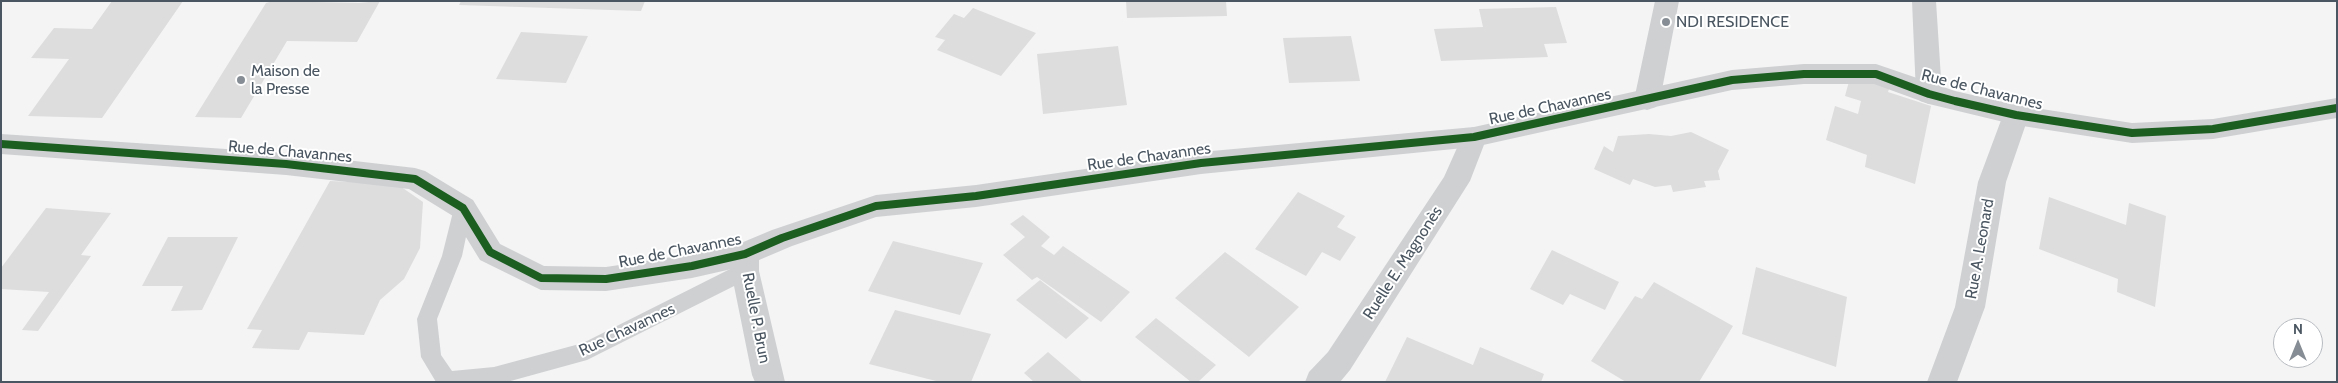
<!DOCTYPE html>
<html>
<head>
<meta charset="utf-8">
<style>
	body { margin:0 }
	#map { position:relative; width:2338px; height:383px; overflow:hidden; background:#f4f4f4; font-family:Cabin,sans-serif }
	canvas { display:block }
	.frame { position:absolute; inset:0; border:2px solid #4a5661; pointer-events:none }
	.north { position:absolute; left:2273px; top:318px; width:50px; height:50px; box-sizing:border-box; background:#fff; border:1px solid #b7bbc0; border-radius:50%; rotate:0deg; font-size:14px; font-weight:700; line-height:20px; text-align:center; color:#4a5661 }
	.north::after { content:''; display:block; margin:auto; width:18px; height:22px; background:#868d94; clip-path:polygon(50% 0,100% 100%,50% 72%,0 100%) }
</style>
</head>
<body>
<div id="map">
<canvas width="2338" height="383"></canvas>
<div class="frame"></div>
<div class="north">N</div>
</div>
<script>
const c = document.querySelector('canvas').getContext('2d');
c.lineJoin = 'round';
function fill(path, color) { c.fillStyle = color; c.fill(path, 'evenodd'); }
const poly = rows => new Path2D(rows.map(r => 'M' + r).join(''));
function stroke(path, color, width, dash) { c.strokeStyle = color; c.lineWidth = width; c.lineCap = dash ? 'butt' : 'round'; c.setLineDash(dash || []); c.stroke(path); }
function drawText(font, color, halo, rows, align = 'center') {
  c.font = font + ' Cabin,sans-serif'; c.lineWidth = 4; c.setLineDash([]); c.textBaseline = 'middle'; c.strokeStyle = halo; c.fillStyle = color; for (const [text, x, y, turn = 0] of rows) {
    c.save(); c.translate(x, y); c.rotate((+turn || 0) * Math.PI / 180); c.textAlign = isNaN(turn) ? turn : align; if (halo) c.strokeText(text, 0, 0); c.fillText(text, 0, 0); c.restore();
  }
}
fill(poly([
	[112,1,183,1,102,118,28,116,69,59,31,58,54,28,92,29],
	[273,1,359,3,380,1,357,42,287,41,241,118,195,117,266,3],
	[461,1,645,1,641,11,459,5],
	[1126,1,1226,1,1227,16,1127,18],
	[1556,7,1567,43,1544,44,1548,57,1441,61,1434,29,1483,27,1479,9],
	[973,8,1036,33,1001,76,937,50,945,40,935,37,954,14,964,18],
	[521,32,588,36,566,83,496,79],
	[1351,36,1360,81,1289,83,1283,38],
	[1118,46,1127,105,1043,114,1037,54],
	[1851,74,1890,86,1888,92,1931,106,1915,184,1865,167,1867,155,1826,140,1835,106,1858,114,1861,101,1845,96],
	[1691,132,1729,150,1718,171,1720,180,1704,181,1706,187,1673,192,1671,185,1655,187,1633,179,1630,185,1594,169,1604,146,1613,152,1618,136,1649,134,1671,136],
	[330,181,397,184,423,202,420,248,404,279,380,300,364,335,308,332,299,350,252,348,262,330,247,329],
	[1298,192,1345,216,1337,227,1356,237,1340,261,1322,252,1306,276,1255,249],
	[2049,197,2126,225,2129,203,2166,216,2155,307,2117,292,2118,279,2039,249],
	[46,208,111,213,81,255,91,256,38,331,22,330,49,292,1,289,1,268],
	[1023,215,1050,237,1041,246,1054,255,1063,246,1130,292,1101,322,1037,277,1032,280,1003,255,1025,237,1010,224],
	[168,237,238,237,202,310,171,311,183,286,142,286],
	[893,241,983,263,960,315,868,291],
	[1552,250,1619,282,1605,310,1570,294,1563,305,1530,289],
	[1225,252,1299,307,1249,357,1175,298],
	[1756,267,1847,297,1836,367,1742,334],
	[1040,280,1089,318,1066,339,1016,300],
	[1654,282,1733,326,1699,382,1626,382,1591,361,1635,296,1642,299],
	[895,310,991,334,971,382,940,382,869,364],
	[1156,318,1216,365,1198,382,1191,382,1135,337],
	[1407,337,1473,365,1480,347,1544,374,1541,382,1385,382],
	[1048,352,1083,382,1034,382,1024,373]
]), '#ddddde');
fill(poly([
	[463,200,470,203,472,208,462,256,437,319,441,355,452,371,494,367,583,343,738,265,745,263,752,265,755,271,752,277,587,360,507,382,436,382,421,357,417,319,442,256,454,208,456,203,463,200]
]), '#ced0d2');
fill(poly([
	[1655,1,1679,1,1660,100,1656,107,1647,110,1638,107,1634,100,1655,1],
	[1912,1,1936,1,1942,94,1938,101,1929,104,1920,101,1916,94,1912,1],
	[2016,105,2025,108,2029,115,2006,182,1985,307,1957,382,1927,382,1955,307,1978,182,2003,115,2007,108,2016,105],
	[1474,127,1483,130,1487,137,1470,181,1350,370,1340,382,1305,382,1309,372,1328,352,1444,177,1465,130,1474,127],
	[745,242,755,246,759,254,759,271,785,382,755,382,752,375,731,271,731,254,735,246,745,242]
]), '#ced0d2');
fill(poly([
	[1804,64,1876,64,1955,91,2016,105,2132,123,2213,119,2337,98,2337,118,2213,139,2132,143,2016,125,1929,104,1874,84,1804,84,1732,90,1474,147,1201,174,976,207,876,217,792,246,745,266,692,278,606,291,541,290,480,260,453,216,409,189,286,175,1,154,1,134,286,153,415,168,425,171,473,200,500,244,544,266,606,267,692,254,741,243,772,230,876,195,976,185,1201,152,1474,127,1732,70,1804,64]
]), '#ced0d2');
stroke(poly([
	[1,144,286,164,415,179,463,208,490,252,541,278,606,279,692,266,745,254,782,238,876,206,976,196,1201,163,1474,137,1732,80,1804,74,1876,74,1929,94,1955,101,2016,115,2132,133,2213,129,2337,108]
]), '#1b5e20', 8);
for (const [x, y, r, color] of [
	[1666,22,5,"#868d94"],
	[241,80,5,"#868d94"]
]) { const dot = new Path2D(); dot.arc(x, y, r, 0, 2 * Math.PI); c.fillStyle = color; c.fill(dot); stroke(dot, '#fff', 2); }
drawText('16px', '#4a5661', '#fff', [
	["NDI RESIDENCE",1676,22],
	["Maison de",251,71],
	["la Presse",251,89]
], 'left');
drawText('16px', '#4a5661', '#fff', [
	["Rue de Chavannes",1982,90,14],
	["Rue de Chavannes",1550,107,-12],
	["Rue de Chavannes",290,152,5],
	["Rue de Chavannes",1149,157,-8],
	["Rue A. Leonard",1980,249,-80],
	["Rue de Chavannes",680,251,-11],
	["Ruelle E. Magnonès",1403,263,-57],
	["Ruelle P. Brun",756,318,79],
	["Rue Chavannes",627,330,-25]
]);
</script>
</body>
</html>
